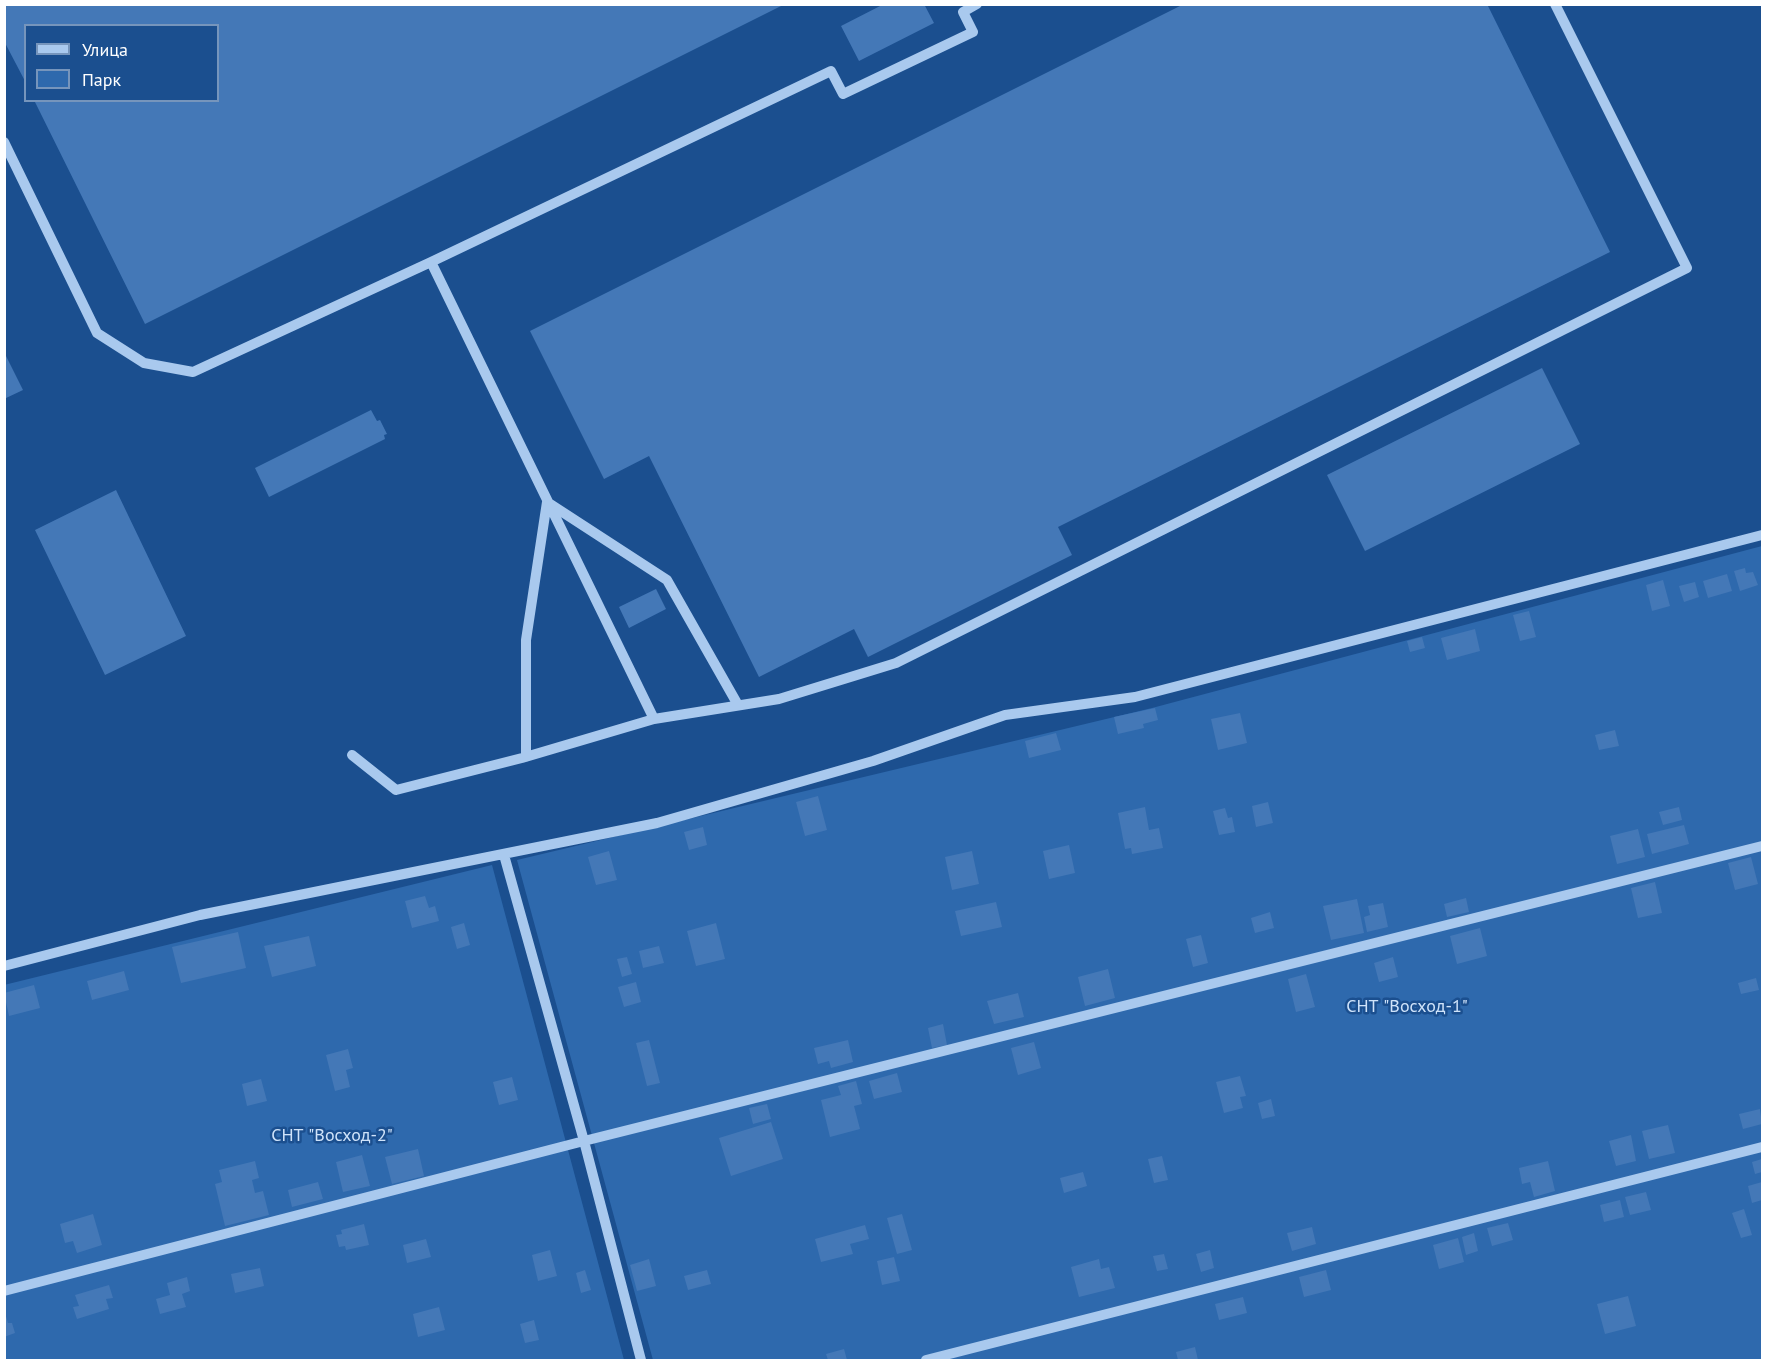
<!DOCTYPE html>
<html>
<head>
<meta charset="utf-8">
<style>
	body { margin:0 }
	#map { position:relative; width:1767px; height:1365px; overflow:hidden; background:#1b4f8f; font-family:"PT Sans",sans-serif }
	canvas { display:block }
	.frame { position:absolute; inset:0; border:6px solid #fff; pointer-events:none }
	.legend { position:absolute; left:24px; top:24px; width:195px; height:78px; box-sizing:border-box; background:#1b4f8f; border:2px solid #7695bc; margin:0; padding:8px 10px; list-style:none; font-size:18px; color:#fff }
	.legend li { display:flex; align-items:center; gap:12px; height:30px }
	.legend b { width:30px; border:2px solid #7695bc }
</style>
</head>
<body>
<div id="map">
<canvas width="1767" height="1365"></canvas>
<div class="frame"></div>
<ul class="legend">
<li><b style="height:8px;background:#a9c9ee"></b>Улица</li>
<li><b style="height:16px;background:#2e69ad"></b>Парк</li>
</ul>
</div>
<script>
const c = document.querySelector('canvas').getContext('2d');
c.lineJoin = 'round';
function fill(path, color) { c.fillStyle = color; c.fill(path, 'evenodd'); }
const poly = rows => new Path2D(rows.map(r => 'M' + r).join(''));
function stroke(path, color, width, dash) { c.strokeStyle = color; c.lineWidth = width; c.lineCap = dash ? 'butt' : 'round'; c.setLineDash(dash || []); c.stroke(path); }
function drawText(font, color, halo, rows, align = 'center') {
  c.font = font + ' "PT Sans",sans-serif'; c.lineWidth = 5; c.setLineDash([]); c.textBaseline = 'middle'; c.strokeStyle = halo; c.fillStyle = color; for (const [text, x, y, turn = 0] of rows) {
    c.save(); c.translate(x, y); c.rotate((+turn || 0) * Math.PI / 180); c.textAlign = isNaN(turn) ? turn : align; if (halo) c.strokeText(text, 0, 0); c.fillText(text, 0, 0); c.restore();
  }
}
fill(poly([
	[1762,546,1762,1360,653,1360,517,860,1152,708],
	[492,865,624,1360,5,1360,4,985]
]), '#2e69ad');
fill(poly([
	[4,4,785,4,145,324,34,100,218,100,218,26,26,26,26,83,4,41],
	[884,4,924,4,934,23,859,61,841,26],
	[1184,4,1487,4,1610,252,1058,527,1072,555,868,657,854,629,759,677,649,456,604,479,530,331],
	[4,352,23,390,4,399],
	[1542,368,1580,444,1365,551,1327,475],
	[371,410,377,421,380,420,387,434,384,435,385,439,269,497,255,468],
	[116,490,186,636,105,675,35,530],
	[1745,568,1746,573,1753,572,1758,585,1740,591,1734,571],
	[1727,574,1732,591,1708,598,1703,581],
	[1663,580,1670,606,1652,611,1646,585],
	[1695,582,1699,597,1684,602,1679,586],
	[656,589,666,609,629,628,619,607],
	[1529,611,1536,637,1520,641,1513,615],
	[1475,629,1480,651,1447,660,1441,638],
	[1422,637,1425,648,1410,652,1407,641],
	[1155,708,1158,720,1143,724,1144,728,1118,734,1114,717],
	[1240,713,1247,743,1218,750,1211,719],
	[1615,730,1619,746,1599,750,1595,735],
	[1056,733,1061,750,1029,758,1025,741],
	[818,796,827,830,805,836,796,802],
	[1268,802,1273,823,1256,827,1252,806],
	[1145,807,1149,830,1159,828,1163,848,1132,854,1131,848,1125,849,1118,813],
	[1679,807,1682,820,1663,825,1659,812],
	[1225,808,1228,818,1232,817,1235,832,1219,835,1213,811],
	[1684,825,1689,844,1652,854,1647,834],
	[703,827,707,845,689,850,684,832],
	[1638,829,1645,857,1617,864,1610,836],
	[1069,845,1075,873,1049,879,1043,851],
	[609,851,617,880,596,885,588,857],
	[972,851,979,884,952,890,945,857],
	[1751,857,1758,884,1735,890,1728,863],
	[1655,882,1662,913,1638,918,1631,888],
	[425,896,429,908,435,906,439,921,412,928,405,901],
	[1466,898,1469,912,1447,917,1444,904],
	[1357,899,1364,933,1331,940,1323,906],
	[996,902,1002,927,961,936,955,911],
	[1383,903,1388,927,1367,932,1364,917,1370,915,1368,906],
	[1270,912,1274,928,1255,933,1251,918],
	[464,923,470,945,457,949,451,927],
	[716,923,725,959,696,966,687,931],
	[1480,928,1487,956,1457,964,1450,936],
	[238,932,246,968,181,983,172,947],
	[1201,935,1208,963,1193,967,1186,939],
	[309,936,316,966,272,977,264,946],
	[659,946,664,963,643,968,639,951],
	[627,957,632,974,622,977,617,959],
	[1393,957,1398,977,1379,982,1374,963],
	[1108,969,1115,998,1085,1006,1078,977],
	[124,971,129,990,92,1000,87,981],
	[1306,974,1315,1007,1296,1012,1288,979],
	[1756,978,1759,990,1741,994,1738,983],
	[636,982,641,1002,624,1007,618,987],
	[34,985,40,1008,9,1016,4,993],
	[1018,993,1024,1017,994,1024,987,1001],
	[943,1024,947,1045,932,1048,928,1028],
	[649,1040,660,1083,647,1086,636,1043],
	[848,1040,853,1062,831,1068,829,1061,818,1064,814,1048],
	[1034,1042,1041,1068,1018,1075,1011,1048],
	[348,1049,353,1068,346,1070,350,1087,335,1091,326,1055],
	[897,1073,902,1092,874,1099,869,1081],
	[1240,1076,1246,1096,1240,1097,1243,1108,1224,1113,1216,1082],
	[512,1077,518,1100,499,1105,493,1082],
	[261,1079,267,1101,247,1106,242,1084],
	[856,1081,862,1104,854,1106,860,1129,830,1137,821,1100,841,1095,838,1086],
	[1271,1099,1275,1116,1262,1119,1258,1103],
	[767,1104,771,1119,753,1124,749,1108],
	[1760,1109,1762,1124,1743,1129,1739,1114],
	[771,1122,783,1159,731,1176,719,1138],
	[1668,1125,1675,1153,1649,1159,1642,1131],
	[1631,1135,1636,1161,1616,1166,1609,1141],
	[418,1149,424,1176,392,1184,385,1157],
	[362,1155,370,1186,343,1192,336,1162],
	[1162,1156,1168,1180,1154,1183,1148,1159],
	[1762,1159,1762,1172,1755,1174,1752,1162],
	[255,1161,259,1178,252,1180,255,1193,263,1191,269,1215,225,1226,215,1184,222,1182,219,1170],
	[1548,1161,1555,1191,1534,1197,1530,1182,1522,1184,1519,1168],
	[1083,1172,1087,1186,1064,1193,1060,1178],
	[318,1182,323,1199,292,1207,288,1190],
	[1762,1182,1762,1200,1752,1203,1748,1186],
	[1646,1192,1651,1210,1630,1215,1625,1197],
	[1620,1200,1624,1217,1604,1222,1600,1205],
	[1744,1209,1752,1235,1741,1238,1732,1213],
	[93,1214,102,1245,77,1253,73,1241,65,1243,60,1224],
	[902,1214,912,1250,897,1254,887,1218],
	[1508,1223,1513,1240,1492,1246,1487,1228],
	[364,1224,369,1245,346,1250,345,1246,339,1247,336,1235,342,1234,341,1230],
	[865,1225,869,1239,850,1244,853,1254,821,1262,815,1239],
	[1312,1227,1316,1244,1292,1251,1287,1233],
	[1474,1233,1478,1251,1466,1255,1462,1237],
	[1458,1238,1464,1262,1439,1269,1433,1245],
	[426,1239,431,1257,407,1263,403,1245],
	[550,1250,557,1276,538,1281,532,1255],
	[1210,1250,1214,1268,1201,1272,1196,1254],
	[1164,1254,1168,1269,1157,1271,1153,1256],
	[894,1257,900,1281,882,1285,877,1261],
	[649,1259,656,1286,637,1291,630,1265],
	[1099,1259,1101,1269,1109,1267,1115,1288,1079,1297,1071,1267],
	[260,1268,264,1286,235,1293,231,1274],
	[585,1270,591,1290,581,1293,576,1273],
	[707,1270,711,1284,688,1290,684,1276],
	[1326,1270,1331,1290,1304,1297,1299,1277],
	[187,1277,190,1291,182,1294,186,1307,160,1314,156,1299,170,1295,167,1283],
	[109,1285,113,1298,106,1299,109,1309,77,1319,73,1307,79,1306,75,1295],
	[1628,1296,1636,1326,1605,1334,1597,1304],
	[1243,1297,1247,1313,1219,1320,1215,1304],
	[439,1307,445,1330,418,1337,413,1314],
	[5,1313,8,1323,12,1323,15,1333,4,1337],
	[534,1320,539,1340,525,1343,520,1324],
	[1195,1347,1198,1360,1178,1360,1176,1352],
	[844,1349,847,1360,828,1360,826,1354]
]), '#4478b7');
stroke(poly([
	[4,142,97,333,144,363,193,372,431,262,831,71,843,94,973,32,963,12,977,4],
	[431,262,654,719,779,699,896,663,1687,268,1555,4],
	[352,755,396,790,522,758,654,719],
	[526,757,526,640,547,502,667,580,738,705],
	[504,855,584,1141,641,1360],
	[4,966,200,915,657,823,873,761,1005,715,1135,697,1762,535],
	[4,1291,584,1141,1762,846],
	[926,1360,1762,1147]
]), '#a9c9ee', 10);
drawText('18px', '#cfe3fa', '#1b4f8f', [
	["СНТ \"Восход-1\"",1407,1007],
	["СНТ \"Восход-2\"",332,1136]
]);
</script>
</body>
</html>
